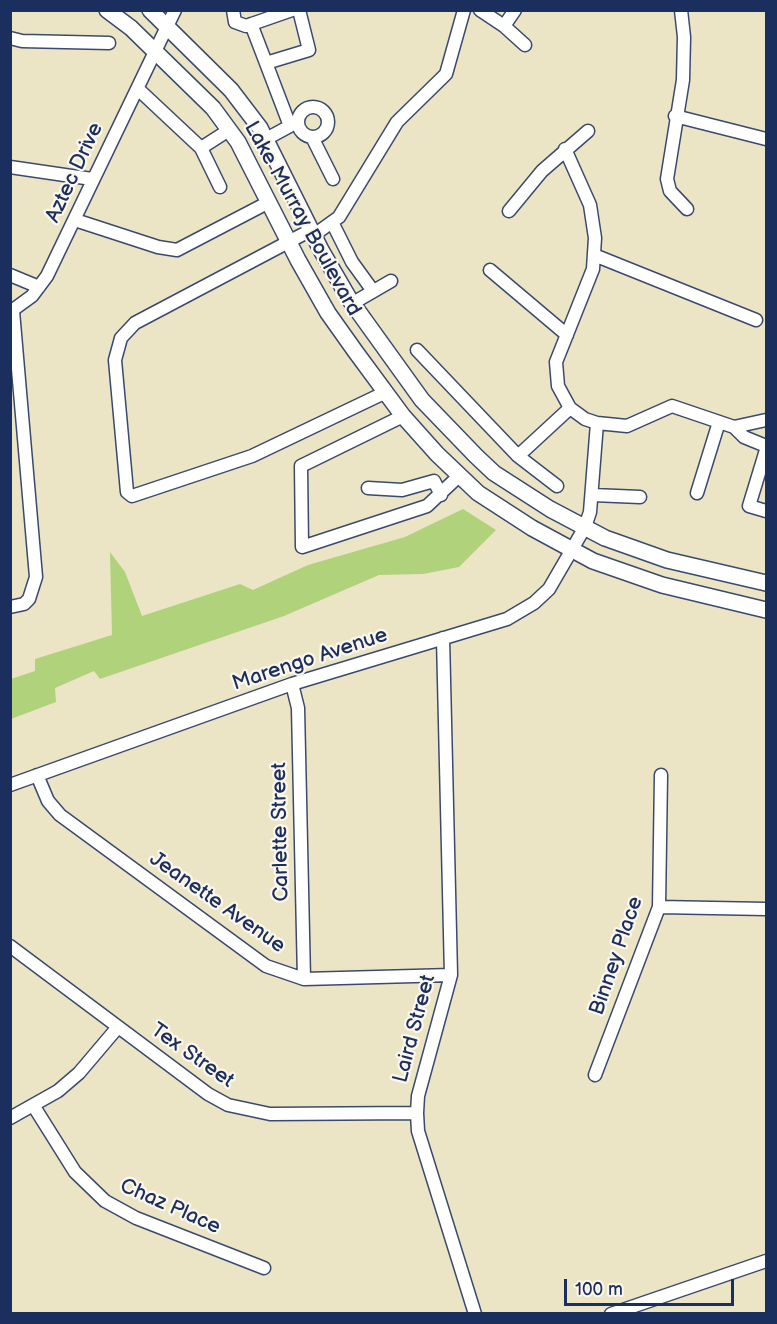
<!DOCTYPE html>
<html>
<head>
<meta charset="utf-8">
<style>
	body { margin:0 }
	#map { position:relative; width:777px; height:1324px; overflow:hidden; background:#ebe5c6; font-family:"Balsamiq Sans",sans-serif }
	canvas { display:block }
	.frame { position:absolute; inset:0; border:12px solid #1b2f5e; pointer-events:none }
	.scale { position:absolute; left:564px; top:1279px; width:170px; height:27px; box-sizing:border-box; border:3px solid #1b2f5e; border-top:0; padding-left:8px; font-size:18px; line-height:21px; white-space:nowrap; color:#1b2f5e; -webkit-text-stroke:4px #fbf7ec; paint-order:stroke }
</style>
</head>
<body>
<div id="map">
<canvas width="777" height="1324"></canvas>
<div class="frame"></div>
<div class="scale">100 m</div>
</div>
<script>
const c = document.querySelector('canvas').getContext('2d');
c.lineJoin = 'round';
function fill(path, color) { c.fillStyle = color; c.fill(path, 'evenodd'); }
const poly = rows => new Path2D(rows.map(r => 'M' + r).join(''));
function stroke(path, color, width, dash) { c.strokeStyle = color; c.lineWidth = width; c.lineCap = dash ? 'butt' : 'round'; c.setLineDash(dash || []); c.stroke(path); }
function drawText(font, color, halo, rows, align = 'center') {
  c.font = font + ' "Balsamiq Sans",sans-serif'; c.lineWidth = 4.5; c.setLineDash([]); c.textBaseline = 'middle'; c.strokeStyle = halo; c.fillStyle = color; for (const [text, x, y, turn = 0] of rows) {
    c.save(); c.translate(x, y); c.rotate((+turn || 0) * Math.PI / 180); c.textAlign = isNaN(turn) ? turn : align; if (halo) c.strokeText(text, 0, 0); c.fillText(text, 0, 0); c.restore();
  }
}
fill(poly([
	[463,509,496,530,459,567,423,574,379,575,284,616,100,679,94,671,55,688,56,702,11,719,11,679,35,671,35,659,112,635,110,552,125,572,142,616,240,584,253,590,308,565,405,537]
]), '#afd27b');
const minor = poly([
	[233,10,235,22,246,26,292,10],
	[480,10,504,26,515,10],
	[681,10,684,37,683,80,667,179,670,191,687,209],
	[251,24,266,63,309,50,299,10],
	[504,26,525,45],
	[10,38,22,41,109,43],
	[138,89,201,148,220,187],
	'298 122a15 15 0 1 1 30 0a15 15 0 1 1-30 0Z',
	[675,116,766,139],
	[312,137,333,179],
	[266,139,290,126,266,63],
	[201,148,229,130],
	[10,167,92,179],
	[509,211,542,171,588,131],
	[75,220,158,247,177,250,269,202],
	[332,222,352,262,373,291],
	[311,230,135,323,121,338,115,360,127,492,132,496,252,456,384,393],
	[314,235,339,217,397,122,446,74,464,10],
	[594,255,756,320],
	[490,270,567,335],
	[10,275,39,287],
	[353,303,391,281],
	[10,312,32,296,47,276,175,10],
	[417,350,518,456,557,486],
	[403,416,301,466,302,547,427,506,460,475],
	[597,423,627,426,672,406,734,427,766,420],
	[734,427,744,437,766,446],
	[766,450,749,506,766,511],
	[518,456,570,408],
	[368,488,402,490,434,481,441,495],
	[697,493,719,422],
	[593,495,640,497],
	[10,607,24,604,29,599,36,577,13,311],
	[443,638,451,975,418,1096,417,1113,418,1131,475,1314],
	[292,684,298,708,304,979],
	[37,775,48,801,60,815,266,966,304,979,451,975],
	[10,785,292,684,507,619,534,603,549,589,585,527,590,512,597,423,585,419,570,408,558,386,556,362,593,269,595,238,590,205,565,149],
	[659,907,766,909],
	[10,946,208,1094,228,1105,270,1114,417,1113],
	[595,1075,659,907,661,775],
	[33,1105,75,1172,105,1201,136,1218,264,1268],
	[10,1118,58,1091,79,1073,118,1027],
	[611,1314,766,1261]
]);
const major = poly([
	[107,10,131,28,213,108,238,142,298,260,328,313,355,351,403,416,437,454,478,493,532,528,593,561,662,585,766,610],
	[150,10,231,90,260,128,321,250,350,300,422,400,476,456,494,473,550,509,605,538,667,560,766,583]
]);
stroke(minor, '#3a4a6e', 15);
stroke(major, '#3a4a6e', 18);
stroke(minor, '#fff', 12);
stroke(major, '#fff', 15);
drawText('21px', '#1b2f5e', '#fbf7ec', [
	["Aztec Drive",75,173,-65],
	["Lake Murray Boulevard",302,219,61],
	["Marengo Avenue",310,660,-18],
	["Carlette Street",281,832,-91],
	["Jeanette Avenue",217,903,35],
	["Binney Place",617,956,-71],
	["Laird Street",415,1029,-75],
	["Tex Street",192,1056,35],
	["Chaz Place",170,1207,24]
]);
</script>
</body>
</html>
